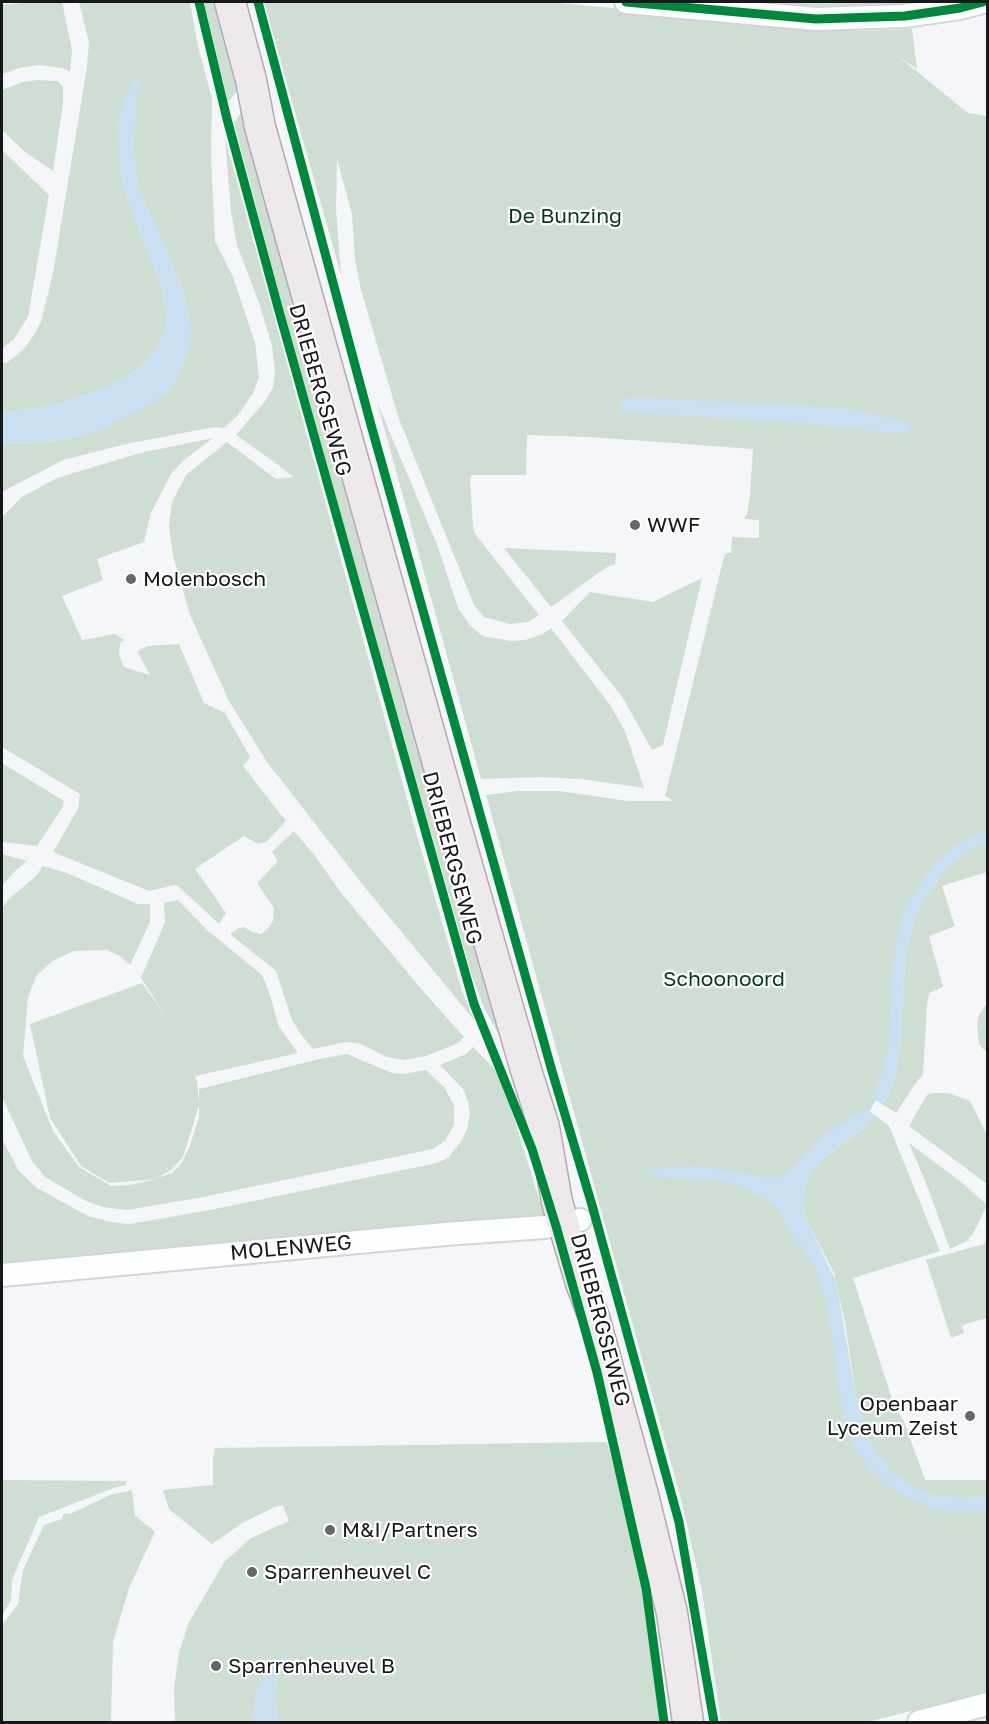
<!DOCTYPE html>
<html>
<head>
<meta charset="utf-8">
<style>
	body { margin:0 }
	#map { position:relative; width:989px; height:1724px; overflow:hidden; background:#f4f6fa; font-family:"Golos Text",sans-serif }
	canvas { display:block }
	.frame { position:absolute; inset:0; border:3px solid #17181a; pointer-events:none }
</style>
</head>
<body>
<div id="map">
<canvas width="989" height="1724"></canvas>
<div class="frame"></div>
</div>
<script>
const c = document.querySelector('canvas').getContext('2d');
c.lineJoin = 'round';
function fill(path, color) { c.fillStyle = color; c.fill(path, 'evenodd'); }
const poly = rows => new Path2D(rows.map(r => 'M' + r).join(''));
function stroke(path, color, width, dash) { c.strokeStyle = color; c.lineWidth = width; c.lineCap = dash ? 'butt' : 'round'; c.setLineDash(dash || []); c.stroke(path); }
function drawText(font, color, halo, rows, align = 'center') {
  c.font = font + ' "Golos Text",sans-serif'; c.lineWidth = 4.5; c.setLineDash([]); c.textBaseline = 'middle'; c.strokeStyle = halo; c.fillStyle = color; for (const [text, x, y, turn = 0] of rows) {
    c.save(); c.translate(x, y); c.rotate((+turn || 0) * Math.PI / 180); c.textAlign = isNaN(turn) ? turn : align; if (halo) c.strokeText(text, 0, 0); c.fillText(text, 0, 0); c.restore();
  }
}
fill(poly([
	[34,2,62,2,72,50,70,72,63,68,37,65,20,68,2,74,2,5],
	[79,2,190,2,198,46,212,99,211,157,215,241,233,277,255,343,259,377,253,393,238,415,224,428,214,427,126,444,63,460,2,492,2,443,47,442,81,436,101,429,168,391,178,376,186,357,190,319,183,290,138,187,133,147,138,75,119,166,125,190,137,224,161,284,167,315,166,328,160,343,148,361,129,375,109,387,61,403,26,410,2,413,2,364,8,362,24,349,34,335,41,322,53,273,87,67,89,42],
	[204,2,217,2,240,87,228,102],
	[264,2,549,2,857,31,912,29,917,69,899,57,968,113,987,116,987,836,956,850,925,885,908,923,890,1075,865,1120,802,1172,785,1208,825,1281,856,1431,889,1479,944,1504,987,1505,987,1692,867,1722,721,1722,702,1591,681,1499,486,795,518,791,560,791,627,801,673,801,665,796,724,557,726,553,731,553,732,537,759,538,759,520,744,519,747,514,750,495,753,449,589,437,527,435,526,475,472,475,470,479,473,527,475,534,539,615,528,622,510,624,484,617,474,605,399,419,361,290,355,260,352,214,337,159,336,210,341,275],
	[715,2,967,2,881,14],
	[38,80,58,81,63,87,63,104,53,171,25,152,2,130,2,90,23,82],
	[245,106,504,1044,485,1010,472,976,297,361,234,123],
	[225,138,416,832,462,991,474,1020,363,885,267,762,229,701,190,615,173,555,169,527,172,502,186,475,227,442,276,479,293,477,277,464,236,435,266,400,273,387,275,371,272,346,260,306,237,245,231,212],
	[2,150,49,195,28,317,14,339,2,349],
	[377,402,438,547,458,608,470,625,482,636,511,641,525,640,543,634,551,628,610,705,625,731,644,788,581,779,541,777,481,779],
	[213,438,184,460,171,474,151,513,144,542,97,559,103,580,62,596,82,640,115,634,124,640,120,643,119,654,124,667,150,675,138,653,139,650,148,646,179,644,204,703,225,713,250,757,243,766,286,821,266,842,258,844,244,836,195,869,226,913,219,924,178,886,174,885,149,891,53,852,78,809,80,794,2,747,2,517,22,497,57,478,140,453],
	[504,548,616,553,615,564,607,567,551,607],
	[702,578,663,745,652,750,623,698,562,621,590,592,653,602],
	[2,763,64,801,62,808,37,846,2,842],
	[294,831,315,856,342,894,423,991,464,1037,458,1043,426,1056,404,1060,387,1057,361,1044,346,1042,313,1049,300,1033,292,1020,276,971,230,934,239,928,244,927,252,932,261,934,267,930,273,921,274,908,257,883,278,861,272,852],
	[987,843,987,872,942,886,955,926,929,936,943,987,929,993,927,1005,923,1075,917,1081,896,1113,882,1104,888,1096,894,1080,899,1054,906,953,913,923,920,905,945,869,973,847],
	[2,854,27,861,15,871,2,886],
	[43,866,67,873,138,904,150,904,150,922,130,965,120,956,107,950,74,951,54,960,37,975,28,997,23,1056,53,1131,79,1167,111,1186,130,1185,157,1179,109,1183,81,1166,50,1118,30,1024,142,983,165,1015,141,978,165,922,164,903,178,900,207,930,262,975,269,992,279,1027,298,1053,196,1076,194,1072,197,1082,199,1105,183,1157,171,1170,157,1178,172,1173,181,1164,190,1146,199,1117,199,1089,319,1059,347,1054,392,1073,404,1074,426,1070,444,1087,454,1105,454,1125,445,1141,433,1149,203,1197,127,1210,103,1207,86,1201,45,1177,32,1161,2,1097,2,908,9,899,36,876],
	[987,1003,987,1052,982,1048,979,1044,977,1023,979,1015],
	[473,1047,501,1076,545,1218,2,1272,2,1139,19,1171,37,1188,88,1216,111,1222,129,1224,205,1211,437,1163,448,1158,462,1140,467,1129,470,1114,468,1101,463,1089,440,1065,466,1054],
	[933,1093,949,1093,970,1101,987,1135,987,1184,909,1126,927,1095],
	[875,1115,889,1126,940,1251,853,1278,892,1399,905,1424,925,1480,987,1480,987,1497,958,1498,932,1495,911,1487,890,1471,876,1453,866,1435,857,1402,845,1323,834,1273,808,1223,803,1208,803,1199,806,1184,813,1171,824,1158,866,1126],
	[909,1143,961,1182,987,1205,974,1232,967,1241,950,1249,926,1183],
	[987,1237,987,1318,962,1325,964,1333,951,1338,926,1260,984,1244],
	[607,1442,625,1507,644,1591,655,1666,659,1722,279,1722,277,1716,274,1696,279,1673,287,1652,257,1691,252,1722,175,1722,174,1688,179,1653,188,1624,225,1561,251,1538,289,1521,283,1505,275,1507,244,1522,212,1544,169,1509,163,1490,213,1485,213,1459,215,1448],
	[2,1480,127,1481,125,1485,111,1489,39,1517,12,1580,11,1600,2,1616],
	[132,1490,135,1515,155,1532,129,1588,113,1642,111,1722,2,1722,2,1625,18,1604,23,1570,44,1525,62,1519,64,1513,70,1514,110,1495]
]), '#ceded3');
fill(poly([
	[139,73,133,147,138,187,183,290,190,319,191,339,186,357,178,376,168,391,153,403,101,429,81,436,47,442,2,443,2,413,26,410,61,403,109,387,129,375,148,361,160,343,166,328,167,315,161,284,137,224,125,190,119,166,118,122,125,98],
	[632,397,848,408,895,419,897,418,913,427,904,432,893,433,799,423,619,412,622,400],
	[980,832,987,832,987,843,973,847,945,869,920,905,913,923,906,953,899,1054,894,1080,888,1096,882,1104,872,1098,877,1088,889,1043,891,984,898,929,904,910,931,867,956,845],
	[864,1108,875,1115,866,1126,824,1158,813,1171,806,1184,803,1208,808,1223,836,1281,857,1402,866,1435,876,1453,890,1471,911,1486,932,1495,958,1498,987,1497,987,1511,946,1511,930,1507,897,1492,868,1467,858,1454,851,1440,843,1414,830,1325,822,1288,814,1266,784,1223,776,1206,742,1186,721,1181,655,1177,642,1170,693,1166,714,1168,758,1176,781,1177,788,1172,815,1143,829,1131,860,1113],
	[288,1651,279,1673,274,1696,277,1716,279,1722,252,1722,257,1691,270,1667]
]), '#c9e0f3');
const minor = poly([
	[626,2,816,19,905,16,960,8,983,2],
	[2,1275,445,1234,545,1227,580,1220],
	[919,1722,988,1704]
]);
const major = poly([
	[230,2,251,80,260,127,444,785,525,1067,544,1127,557,1202,581,1283,594,1317,643,1495,672,1613,688,1722]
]);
stroke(minor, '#d2d4d7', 26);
stroke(major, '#b4abaf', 33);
stroke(minor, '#fdfefe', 22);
stroke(major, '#eee9eb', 30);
stroke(poly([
	[199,2,227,119,279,311,474,1004,532,1149,556,1226,597,1372,646,1588,664,1722],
	[258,2,371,425,552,1071,592,1205,679,1522,714,1722],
	[626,2,816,19,905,16,960,8,983,2]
]), '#00873e', 9);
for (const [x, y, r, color] of [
	[635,525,6,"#646668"],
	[131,579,6,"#646668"],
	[970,1416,6,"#646668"],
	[330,1530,6,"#646668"],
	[252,1572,6,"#646668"],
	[216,1666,6,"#646668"]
]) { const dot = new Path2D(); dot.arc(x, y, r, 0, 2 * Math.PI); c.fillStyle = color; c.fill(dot); stroke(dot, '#fff', 2); }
drawText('21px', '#053a18', '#fff', [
	["De Bunzing",565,216],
	["Schoonoord",724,979]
]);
drawText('21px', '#17181a', '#fff', [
	["DRIEBERGSEWEG",320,390,74],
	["DRIEBERGSEWEG",452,858,75],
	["MOLENWEG",291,1248,-5],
	["DRIEBERGSEWEG",600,1320,75]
]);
drawText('21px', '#17181a', '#fff', [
	["WWF",647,525],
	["Molenbosch",143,579],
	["Openbaar",958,1404,"right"],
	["Lyceum Zeist",958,1428,"right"],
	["M&I/Partners",342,1530],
	["Sparrenheuvel C",264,1572],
	["Sparrenheuvel B",228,1666]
], 'left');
</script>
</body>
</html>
